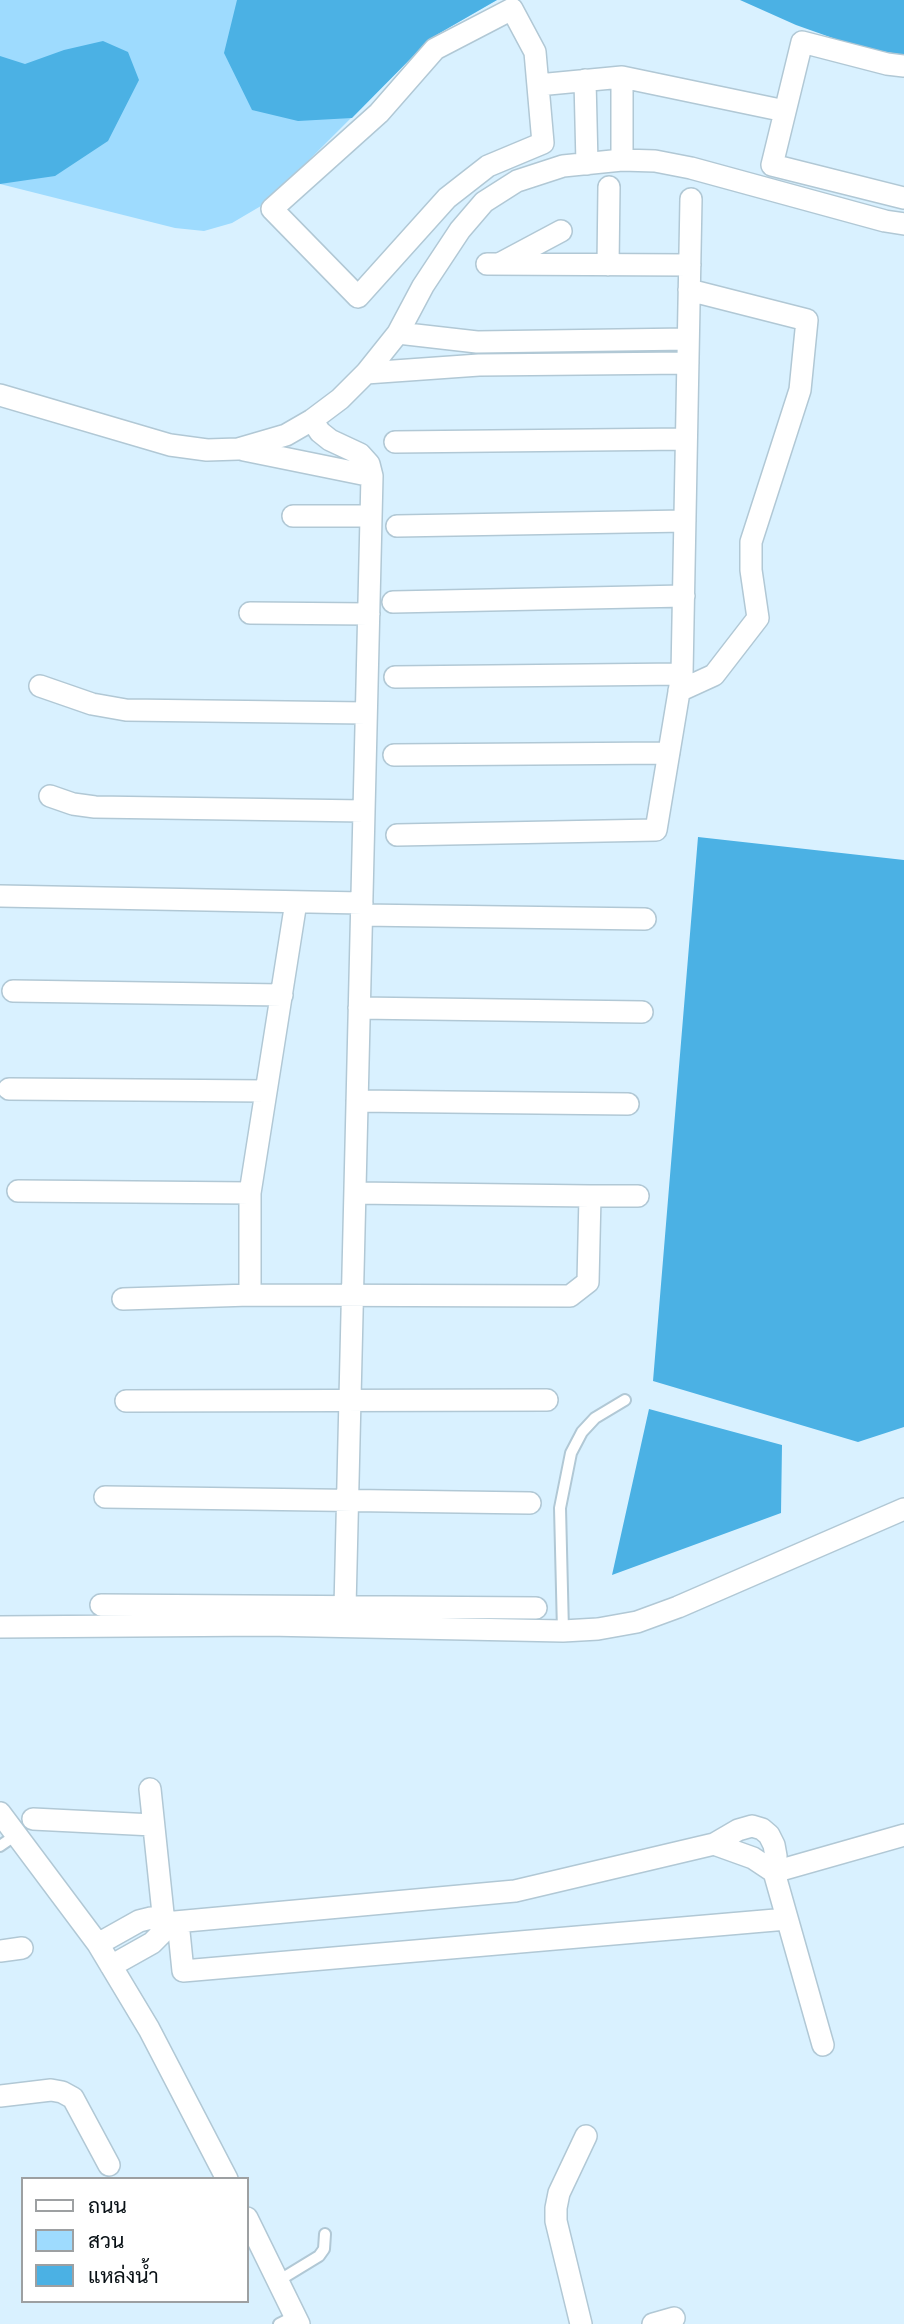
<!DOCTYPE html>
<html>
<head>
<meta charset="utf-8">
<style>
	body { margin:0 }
	#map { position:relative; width:904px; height:2324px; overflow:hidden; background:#d9f1ff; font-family:Jost,Sarabun,sans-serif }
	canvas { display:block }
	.legend { position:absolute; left:21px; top:2177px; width:228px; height:126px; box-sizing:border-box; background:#fff; border:2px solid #9da0a2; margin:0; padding:9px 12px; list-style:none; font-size:21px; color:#091116 }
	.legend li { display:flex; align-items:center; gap:14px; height:35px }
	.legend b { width:35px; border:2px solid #9da0a2 }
</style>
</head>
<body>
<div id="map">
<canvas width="904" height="2324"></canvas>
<ul class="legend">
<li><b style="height:9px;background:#fff"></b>ถนน</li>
<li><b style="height:19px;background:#9edbfe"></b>สวน</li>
<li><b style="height:19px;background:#4bb1e4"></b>แหล่งน้ำ</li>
</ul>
</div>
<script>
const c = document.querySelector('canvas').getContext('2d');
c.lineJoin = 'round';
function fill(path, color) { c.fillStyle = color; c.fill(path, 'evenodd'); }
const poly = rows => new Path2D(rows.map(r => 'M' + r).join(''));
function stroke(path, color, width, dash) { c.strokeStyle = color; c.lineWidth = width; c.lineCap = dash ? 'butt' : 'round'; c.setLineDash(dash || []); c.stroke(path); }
fill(poly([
	[0,0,497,0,431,38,266,203,232,223,204,231,175,228,0,184]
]), '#9edbfe');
fill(poly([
	[237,0,497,0,431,38,352,118,298,121,252,110,224,53],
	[740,0,904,0,904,55,858,47,796,25],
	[103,41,128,52,139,80,108,141,55,176,0,184,0,56,25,64,64,50],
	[698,837,904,860,904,1427,858,1442,653,1381],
	[649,1409,782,1445,781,1513,612,1575]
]), '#4bb1e4');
const service = poly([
	[563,1631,560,1508,571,1453,582,1432,595,1418,625,1400],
	[0,1846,16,1835],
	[278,2281,319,2256,324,2249,325,2234],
	[279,2324,295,2316]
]);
const minor = poly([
	[512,9,535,52,543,143,488,166,447,198,358,297,272,209,379,113,435,49,512,9],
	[904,66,887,64,802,42,772,165,904,198],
	[622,77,622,160],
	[585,80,587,164],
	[538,85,622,77,785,111],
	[501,263,561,231],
	[487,264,690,265],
	[608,265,609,187],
	[398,333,477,342,688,339],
	[366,373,479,365,688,363],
	[0,395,170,445,207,450,238,449,286,435,312,420,340,399,366,373,398,333,423,286,460,230,484,202,517,181,563,166,622,160,655,161,691,168,885,221,904,224],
	[312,420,320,432,330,440,360,454,369,464,372,476,345,1607],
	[395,442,686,439],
	[244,450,372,476],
	[293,516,371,516],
	[397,526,685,521],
	[393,602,684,596],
	[250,613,369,614],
	[395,677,682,674],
	[40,686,92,704,126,710,366,713],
	[679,691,714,675,758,618,751,570,751,542,800,390,807,320,689,290],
	[394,755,669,753],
	[50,796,73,804,95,807,364,811],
	[397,835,656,830,682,674,691,199],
	[0,896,362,903],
	[362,915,645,919],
	[13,991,282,995],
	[359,1008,642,1012],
	[9,1089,266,1091],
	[357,1101,628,1104],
	[18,1191,250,1193],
	[590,1196,638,1196],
	[250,1295,250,1193,296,902],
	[123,1299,250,1295,570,1296,588,1282,590,1196,355,1193],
	[126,1401,547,1400],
	[105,1497,530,1503],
	[101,1605,536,1608],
	[0,1627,267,1625,563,1631,598,1629,637,1622,678,1607,904,1509],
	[0,1813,98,1944,149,2029,227,2179],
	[33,1819,153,1825],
	[714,1844,753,1858,774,1872],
	[774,1872,904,1835],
	[178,1922,183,1971,787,1919],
	[98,1944,139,1921,151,1918,164,1923,515,1891,714,1844,738,1830,752,1826,762,1829,769,1835,774,1845,776,1856,774,1872,823,2045],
	[0,1951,22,1948],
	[111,1966,152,1943,161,1934,164,1923,150,1789],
	[0,2096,51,2090,62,2092,73,2098,109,2165],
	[247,2218,299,2324],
	[581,2324,556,2221,556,2208,559,2193,586,2136],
	[653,2324,674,2318]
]);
stroke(service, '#b1c8d5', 14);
stroke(minor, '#b1c8d5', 24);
stroke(service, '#fff', 10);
stroke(minor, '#fff', 21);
</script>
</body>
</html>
